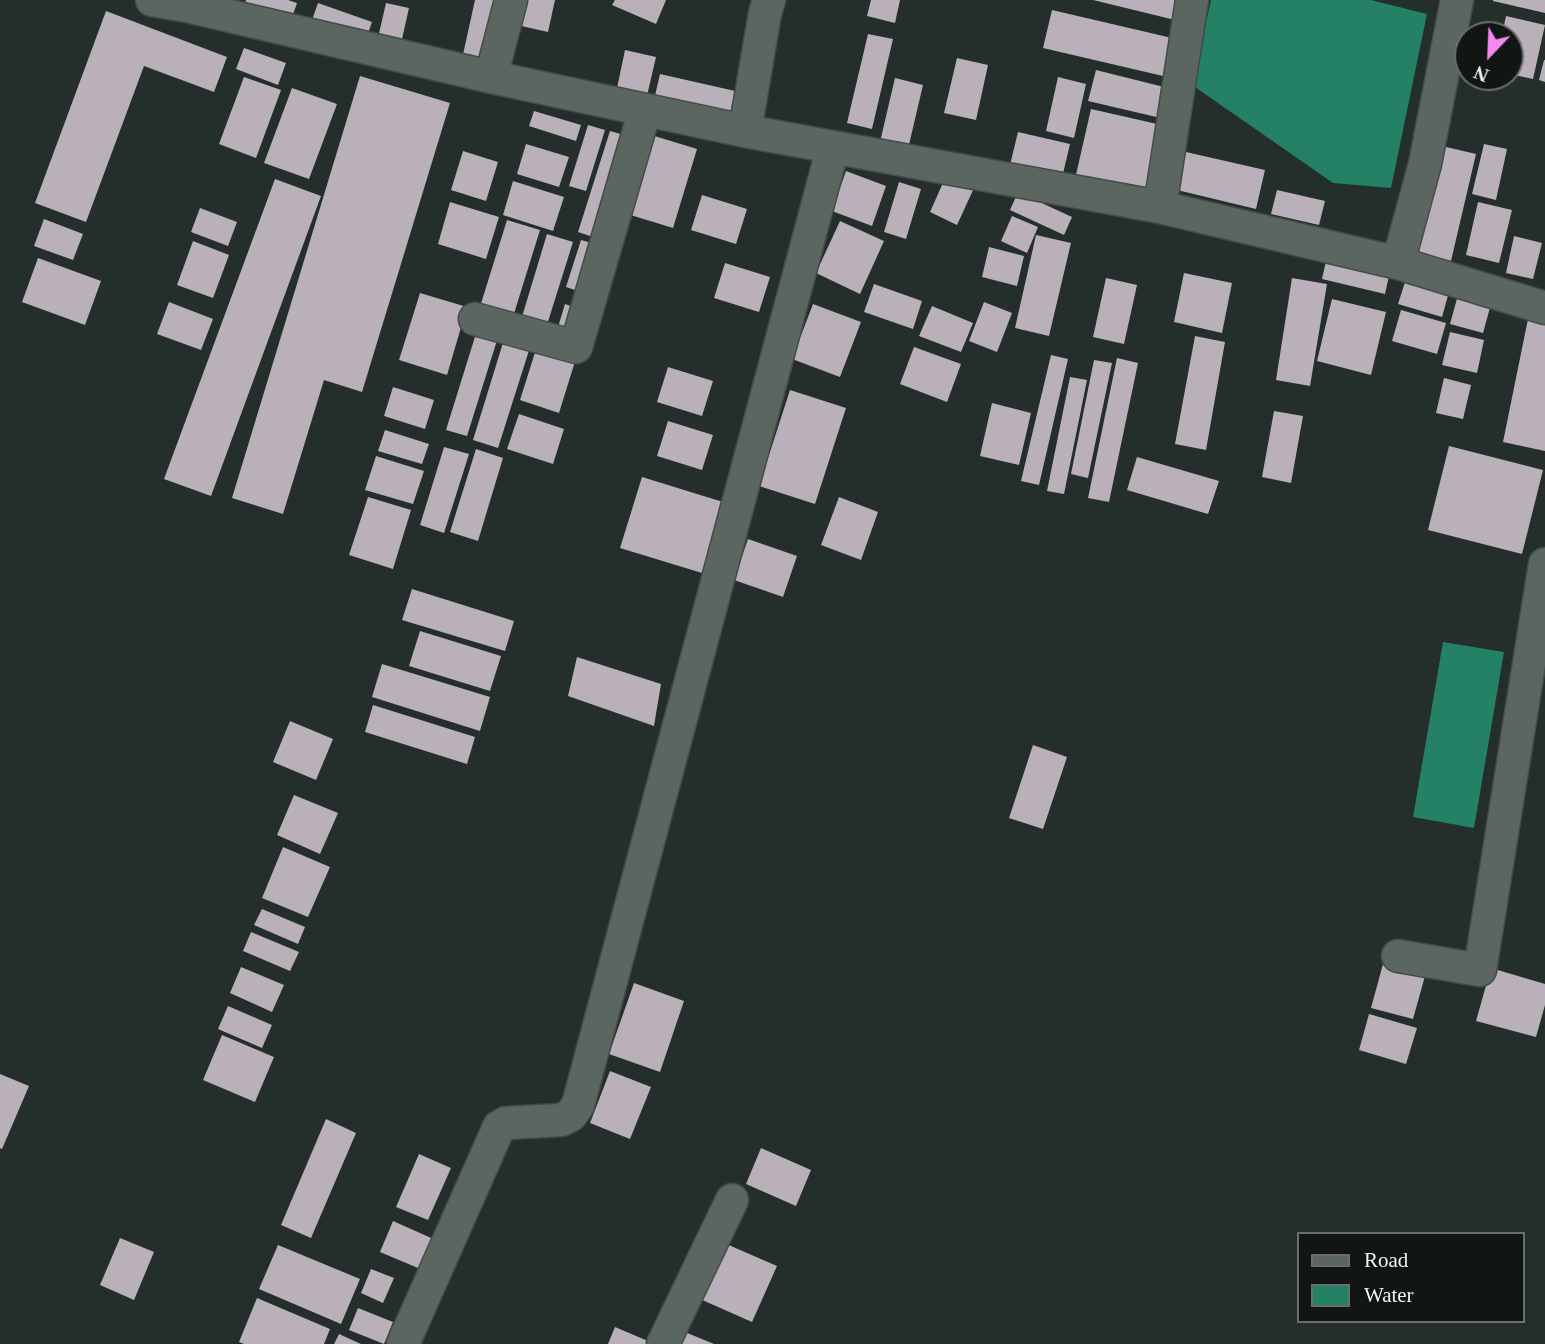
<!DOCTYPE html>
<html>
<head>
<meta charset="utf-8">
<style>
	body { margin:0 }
	#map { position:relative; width:1545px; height:1344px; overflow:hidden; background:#242e2a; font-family:"Times New Roman",serif }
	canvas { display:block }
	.legend { position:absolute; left:1297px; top:1232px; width:228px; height:91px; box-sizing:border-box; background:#111513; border:2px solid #696f6c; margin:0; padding:9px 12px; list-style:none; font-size:21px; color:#eef5f2 }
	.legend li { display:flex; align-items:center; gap:14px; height:35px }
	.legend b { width:35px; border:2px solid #696f6c }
	.north { position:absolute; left:1454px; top:21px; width:70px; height:70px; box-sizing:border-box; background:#111513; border:2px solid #696f6c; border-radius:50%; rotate:203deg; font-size:19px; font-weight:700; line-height:28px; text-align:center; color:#eef5f2 }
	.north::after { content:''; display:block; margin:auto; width:24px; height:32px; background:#f489f0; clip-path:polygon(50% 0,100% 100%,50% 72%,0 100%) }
</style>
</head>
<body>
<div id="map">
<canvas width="1545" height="1344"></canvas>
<ul class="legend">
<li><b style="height:9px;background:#5b6661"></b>Road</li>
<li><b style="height:19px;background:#248165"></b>Water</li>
</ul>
<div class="north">N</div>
</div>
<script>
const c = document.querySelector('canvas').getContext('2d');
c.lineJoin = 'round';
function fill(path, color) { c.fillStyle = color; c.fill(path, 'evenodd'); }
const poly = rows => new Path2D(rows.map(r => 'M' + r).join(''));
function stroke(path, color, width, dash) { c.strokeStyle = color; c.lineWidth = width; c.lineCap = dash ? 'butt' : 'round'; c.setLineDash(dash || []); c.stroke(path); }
fill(poly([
	[1211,0,1371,0,1427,14,1391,188,1333,183,1192,85],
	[1443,642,1504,652,1474,828,1413,817]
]), '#248165');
fill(poly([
	[246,0,288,0,297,3,290,23,244,7],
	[475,0,504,0,489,65,462,59],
	[522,0,555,0,548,32,517,25],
	[615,0,666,0,656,24,612,5],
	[871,0,900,0,895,23,867,16],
	[1093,0,1180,0,1175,20],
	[1493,0,1545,0,1545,13,1493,1],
	[318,3,372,22,365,42,311,23],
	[386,3,409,8,400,48,377,42],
	[1052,10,1172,38,1163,76,1043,48],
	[106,11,227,57,214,92,144,66,86,222,35,203],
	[1506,16,1545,25,1533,79,1510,74,1510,35,1502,35],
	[868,34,893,39,872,129,847,123],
	[244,48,286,63,278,85,236,69],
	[625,50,656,57,646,100,616,93],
	[957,58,988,65,976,120,944,113],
	[1544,60,1545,60,1545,82,1539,80],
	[1096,70,1172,89,1165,119,1088,101],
	[660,74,735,91,729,118,654,100],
	[360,76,450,103,362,392,324,380,283,514,232,498],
	[244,77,281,90,256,158,219,144],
	[1058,77,1086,84,1074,138,1046,131],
	[895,78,923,85,908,149,880,142],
	[292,88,337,104,309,179,264,163],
	[1091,109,1166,126,1150,196,1075,179],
	[534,111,581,125,576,141,529,126],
	[588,125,605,130,586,191,569,186],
	[610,131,631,137,599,239,578,232],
	[1018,132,1070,144,1061,182,1009,169],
	[648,134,697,149,673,228,624,213],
	[526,144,569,157,559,187,517,174],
	[1484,144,1507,149,1496,200,1472,194],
	[1442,146,1476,154,1451,261,1416,253],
	[463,151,498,162,486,201,451,190],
	[1186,152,1265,170,1256,209,1177,190],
	[846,171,886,186,872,226,832,211],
	[946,176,974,188,957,225,930,212],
	[275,179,321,196,211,496,164,479],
	[513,181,564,197,553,231,503,215],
	[899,182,921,189,906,239,884,232],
	[1277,190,1325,201,1319,225,1271,214],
	[1018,192,1072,217,1064,235,1010,210],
	[702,195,747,209,736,244,691,230],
	[450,202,499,217,486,259,438,244],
	[1478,202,1512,210,1499,263,1466,255],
	[200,208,237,222,228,246,191,232],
	[1012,216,1038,227,1027,253,1001,241],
	[44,219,83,234,73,260,34,246],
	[507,220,540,230,512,320,479,310],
	[840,221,884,241,860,294,816,273],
	[547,234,573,242,546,328,521,320],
	[1036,235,1071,243,1049,336,1015,328],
	[1514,236,1542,243,1533,279,1506,273],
	[581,240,599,245,584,293,566,287],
	[193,241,229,255,213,298,177,285],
	[989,247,1024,256,1017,286,982,277],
	[38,258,101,281,85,325,22,302],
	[1326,261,1389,276,1385,294,1322,279],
	[725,263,770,277,759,312,714,298],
	[1184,273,1232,283,1222,333,1174,322],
	[1106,278,1137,285,1124,344,1093,337],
	[1292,278,1327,284,1310,386,1276,380],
	[1406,279,1449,292,1442,317,1398,304],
	[874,284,922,301,913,329,864,312],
	[420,293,467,307,447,375,399,360],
	[1458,295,1491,304,1483,333,1450,324],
	[1332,299,1386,312,1371,375,1317,361],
	[169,302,213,319,201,350,157,334],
	[984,302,1012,313,997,352,969,341],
	[565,304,580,309,570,341,555,337],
	[813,304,861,322,840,377,792,359],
	[932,306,973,323,961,352,919,336],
	[1401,310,1446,323,1437,354,1392,341],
	[1528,319,1545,322,1545,451,1503,442],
	[478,327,499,334,467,436,446,430],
	[1450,332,1484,340,1477,373,1442,365],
	[506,333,532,341,498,448,473,440],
	[1195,336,1225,342,1206,450,1175,444],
	[538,343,577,355,559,413,520,400],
	[914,347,961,364,947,402,900,384],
	[1051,355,1068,359,1039,485,1021,481],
	[1117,358,1138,363,1109,502,1088,498],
	[1094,360,1112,363,1088,478,1071,474],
	[668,367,713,381,702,416,657,402],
	[1070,377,1087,380,1064,494,1047,491],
	[1444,378,1471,385,1463,419,1436,413],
	[393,387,434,400,425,429,384,416],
	[790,390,846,408,815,504,759,486],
	[992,403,1031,413,1019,465,980,456],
	[1274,411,1303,416,1291,483,1262,477],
	[519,414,564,429,553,464,507,449],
	[668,421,713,435,702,470,657,456],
	[385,430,429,444,422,464,378,451],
	[1449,446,1543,470,1522,554,1428,530],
	[444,447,469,454,444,533,420,525],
	[476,449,503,458,478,541,450,532],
	[376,456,424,471,413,504,365,490],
	[1137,457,1219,481,1208,514,1127,490],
	[642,477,723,502,702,573,620,548],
	[368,497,411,510,393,569,349,555],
	[839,497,878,512,861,560,821,545],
	[748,539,797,556,783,597,734,580],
	[412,589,514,621,505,651,402,620],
	[420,631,501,656,490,691,409,666],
	[577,657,661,684,654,726,568,696],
	[382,664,490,697,480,731,372,697],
	[373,705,475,737,467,764,365,732],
	[290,721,333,739,316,780,273,762],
	[1033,745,1067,757,1043,829,1009,818],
	[294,795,338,813,320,854,277,835],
	[283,847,330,867,308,917,262,898],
	[262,909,305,927,298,944,254,925],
	[251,932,299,952,290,971,243,951],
	[1383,964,1425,976,1413,1019,1371,1008],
	[241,967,284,985,272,1012,230,993],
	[1491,968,1545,984,1545,1005,1536,1037,1476,1021],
	[634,983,684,1001,660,1072,609,1054],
	[228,1006,272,1025,262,1048,218,1029],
	[1369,1014,1417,1028,1406,1064,1359,1050],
	[222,1035,274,1057,255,1102,203,1080],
	[610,1071,651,1087,630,1139,590,1123],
	[0,1074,29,1086,2,1149,0,1148],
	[326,1119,356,1133,311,1238,281,1225],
	[761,1148,811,1170,796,1206,746,1184],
	[419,1154,451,1168,428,1220,396,1207],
	[393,1221,438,1241,425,1271,380,1252],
	[120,1238,154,1252,134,1300,100,1285],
	[724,1243,777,1266,752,1322,700,1299],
	[278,1245,360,1279,341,1324,259,1289],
	[371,1269,394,1278,383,1303,361,1293],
	[257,1298,330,1329,324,1344,244,1344,239,1342],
	[358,1308,393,1322,384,1344,349,1330],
	[615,1327,655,1344,608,1344],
	[680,1330,714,1344,674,1344],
	[339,1334,361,1344,334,1344]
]), '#bab0b9');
const minor = poly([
	[152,0,187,6,491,77,745,131,1160,207,1398,263,1545,308],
	[491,77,511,0],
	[745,131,765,13,769,0],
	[1160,207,1192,0],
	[1398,263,1425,164,1457,0],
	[475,319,576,347,645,110],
	[1398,956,1480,970,1545,564],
	[403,1344,499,1127,506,1123,561,1120,571,1115,578,1105,833,147],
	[663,1344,732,1200]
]);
stroke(minor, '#434c49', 35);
stroke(minor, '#5b6661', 32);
</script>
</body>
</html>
